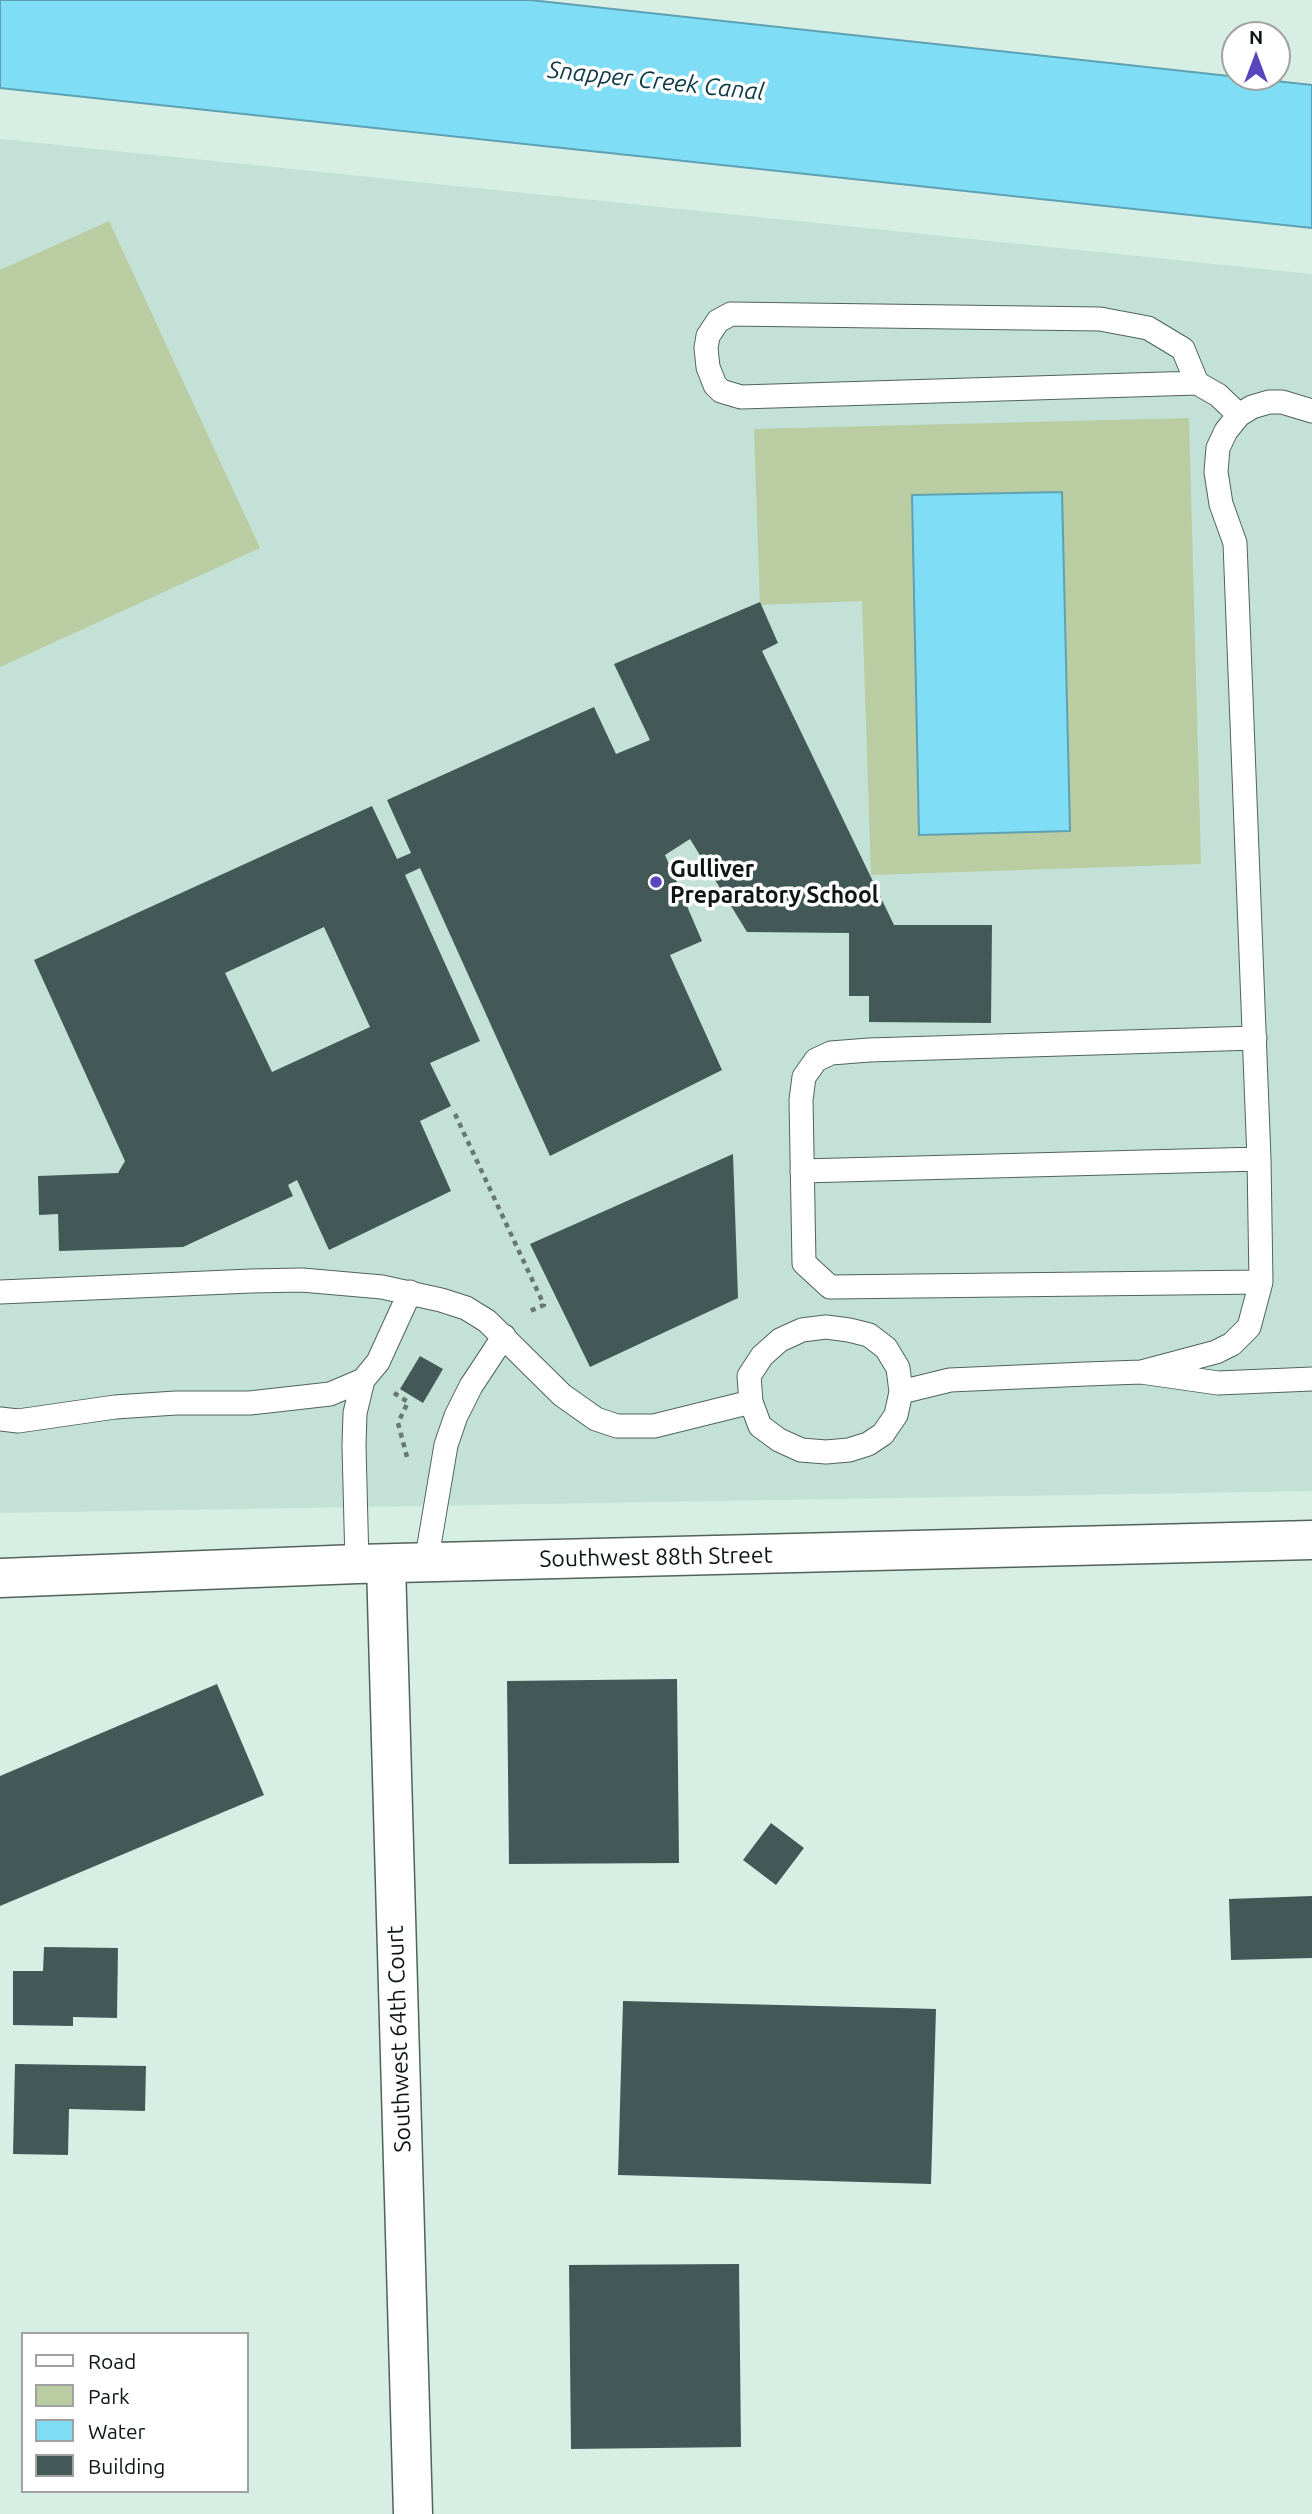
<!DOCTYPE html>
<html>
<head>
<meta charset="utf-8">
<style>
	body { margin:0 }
	#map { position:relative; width:1312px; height:2514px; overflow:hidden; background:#d7eee5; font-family:Ubuntu,sans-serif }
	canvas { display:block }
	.legend { position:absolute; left:21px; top:2332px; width:228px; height:161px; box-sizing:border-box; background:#fff; border:2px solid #9fa2a1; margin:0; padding:9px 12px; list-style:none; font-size:21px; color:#0e1613 }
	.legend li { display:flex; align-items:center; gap:14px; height:35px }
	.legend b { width:35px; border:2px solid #9fa2a1 }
	.north { position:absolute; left:1221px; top:21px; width:70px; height:70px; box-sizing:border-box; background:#fff; border:2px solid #9fa2a1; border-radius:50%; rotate:0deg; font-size:19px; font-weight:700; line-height:28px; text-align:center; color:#0e1613 }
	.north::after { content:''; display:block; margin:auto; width:24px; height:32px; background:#5846be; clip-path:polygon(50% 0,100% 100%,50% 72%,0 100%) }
</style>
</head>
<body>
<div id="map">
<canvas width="1312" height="2514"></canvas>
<ul class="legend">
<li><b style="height:9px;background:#fff"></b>Road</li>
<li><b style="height:19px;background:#bacca1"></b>Park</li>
<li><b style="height:19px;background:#7fddf6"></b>Water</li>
<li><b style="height:19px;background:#435958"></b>Building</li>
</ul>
<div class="north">N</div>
</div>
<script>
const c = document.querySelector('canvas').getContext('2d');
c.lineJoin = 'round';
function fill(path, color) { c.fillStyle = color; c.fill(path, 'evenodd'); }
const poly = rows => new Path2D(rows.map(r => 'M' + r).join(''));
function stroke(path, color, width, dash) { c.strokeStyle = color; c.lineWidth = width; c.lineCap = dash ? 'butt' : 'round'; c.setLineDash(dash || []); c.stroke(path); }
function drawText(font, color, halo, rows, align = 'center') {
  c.font = font + ' Ubuntu,sans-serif'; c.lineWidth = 7; c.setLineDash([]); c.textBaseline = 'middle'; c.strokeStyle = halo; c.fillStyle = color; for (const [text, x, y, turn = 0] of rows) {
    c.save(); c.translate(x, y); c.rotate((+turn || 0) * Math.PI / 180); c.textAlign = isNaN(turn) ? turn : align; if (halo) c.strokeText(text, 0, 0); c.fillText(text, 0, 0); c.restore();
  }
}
fill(poly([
	[0,139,1312,274,1312,1491,0,1513]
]), '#c3e1d6');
fill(poly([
	[109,221,260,548,0,667,0,270],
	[1189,418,1201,864,871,875,862,601,760,605,754,429]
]), '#bacca1');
const water = poly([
	[0,0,530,0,1312,85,1312,228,0,88,0,0],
	[1062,492,1070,831,919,835,912,495,1062,492]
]);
fill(water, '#7fddf6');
stroke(water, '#5da1b2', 2);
fill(poly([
	[760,602,778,643,762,651,894,925,992,925,991,1023,869,1022,869,996,849,996,849,933,747,932,690,839,665,855,702,941,670,955,722,1070,550,1156,420,868,405,875,480,1041,430,1063,451,1106,420,1121,451,1191,329,1250,297,1180,288,1185,293,1196,183,1247,59,1251,58,1214,39,1215,38,1176,118,1173,125,1161,34,960,372,806,397,859,411,853,387,800,594,707,616,754,650,740,614,664],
	[324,927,370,1027,272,1072,225,973],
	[733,1154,738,1298,590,1367,530,1244],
	[420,1356,443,1369,423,1403,400,1389],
	[677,1679,679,1863,509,1864,507,1681],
	[217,1684,264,1795,0,1906,0,1776],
	[771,1823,804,1848,776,1885,743,1860],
	[1312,1896,1312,1958,1231,1960,1229,1899],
	[44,1947,118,1948,117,2018,73,2017,73,2026,13,2025,13,1971,43,1971],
	[623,2001,936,2009,931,2184,618,2175],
	[15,2064,146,2066,145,2111,69,2109,68,2155,13,2154],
	[739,2264,741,2447,571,2449,569,2265]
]), '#435958');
const lane = poly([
	[1197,383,741,397,721,391,715,385,708,367,706,348,708,336,718,321,731,314,1100,319,1148,328,1183,349,1197,383,1218,395,1239,415],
	[1255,1038,869,1050,831,1053,816,1060,804,1077,801,1100,804,1263,830,1287,1261,1282],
	[802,1171,1259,1159],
	[0,1292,251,1281,302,1280,382,1287,441,1300,466,1308,487,1321,562,1395,596,1419,617,1426,654,1426,751,1402],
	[826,1327,849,1330,869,1335,886,1348,898,1368,901,1392,896,1415,883,1434,868,1444,849,1450,826,1452,801,1450,779,1440,760,1426,751,1402,749,1376,762,1356,780,1340,802,1330,826,1327],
	[1141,1372,1216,1352,1232,1344,1249,1327,1261,1282,1259,1159,1235,543,1221,504,1216,472,1218,448,1226,431,1239,415,1252,407,1269,402,1282,402,1312,411],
	[901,1392,950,1380,1086,1374,1141,1372,1218,1383,1312,1379],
	[0,1419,18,1421,115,1407,176,1403,250,1403,330,1394,363,1380,378,1362,410,1292],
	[426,1563,446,1445,456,1416,471,1386,504,1336],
	[357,1564,354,1446,355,1413,363,1380]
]);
const street = poly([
	[386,1564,413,2514]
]);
const secondary = poly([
	[0,1578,357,1564,1312,1540]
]);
stroke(lane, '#50635c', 25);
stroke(street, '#50635c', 41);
stroke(secondary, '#50635c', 41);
stroke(poly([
	[455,1114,544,1305,530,1311],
	[394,1393,408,1402,398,1423,407,1457]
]), '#687772', 4.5, [5, 5]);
stroke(lane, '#fff', 23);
stroke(street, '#fff', 38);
stroke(secondary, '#fff', 38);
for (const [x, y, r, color] of [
	[656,882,7,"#5846be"]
]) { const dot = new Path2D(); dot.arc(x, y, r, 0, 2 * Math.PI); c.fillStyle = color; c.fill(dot); stroke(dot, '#fff', 2.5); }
drawText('bold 23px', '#0e1613', '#fff', [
	["Gulliver",670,869],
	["Preparatory School",670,895]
], 'left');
drawText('23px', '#0e1613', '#fff', [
	["Southwest 88th Street",656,1557,-1],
	["Southwest 64th Court",399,2039,-92]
]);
drawText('italic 24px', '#0d3a45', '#fff', [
	["Snapper Creek Canal",656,81,6]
]);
</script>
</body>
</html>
